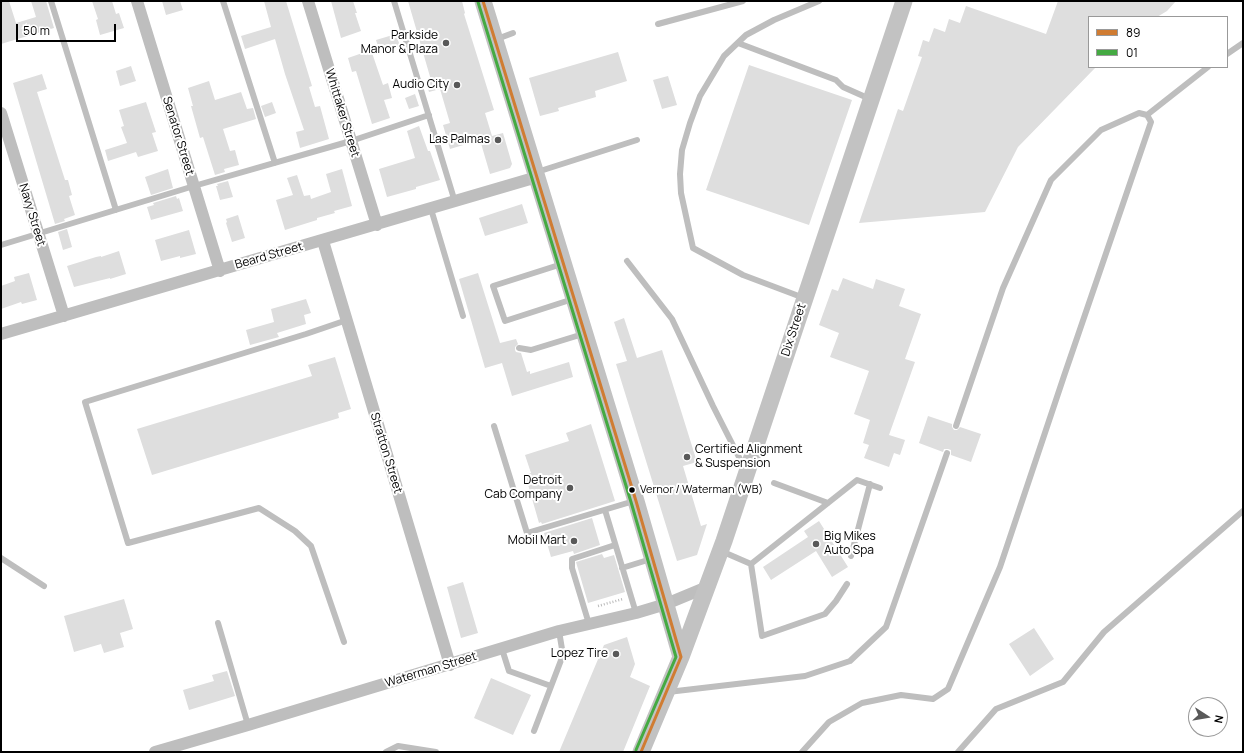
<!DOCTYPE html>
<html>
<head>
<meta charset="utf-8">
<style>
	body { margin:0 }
	#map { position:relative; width:1244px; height:753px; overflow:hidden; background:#fff; font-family:Manrope,sans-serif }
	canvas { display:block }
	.frame { position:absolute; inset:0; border:2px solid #000; pointer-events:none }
	.legend { position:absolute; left:1088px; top:16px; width:140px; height:52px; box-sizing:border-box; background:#fff; border:1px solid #999; margin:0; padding:5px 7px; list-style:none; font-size:12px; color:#000 }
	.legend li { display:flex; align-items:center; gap:8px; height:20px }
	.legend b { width:20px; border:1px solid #999 }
	.north { position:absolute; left:1188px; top:697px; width:40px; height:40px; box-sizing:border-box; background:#fff; border:1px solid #999; border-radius:50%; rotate:102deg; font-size:11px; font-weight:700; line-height:16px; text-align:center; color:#000 }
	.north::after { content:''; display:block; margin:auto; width:14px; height:18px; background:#595959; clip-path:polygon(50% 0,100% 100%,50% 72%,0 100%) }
	.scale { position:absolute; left:16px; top:24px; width:100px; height:18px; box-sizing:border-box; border:2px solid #000; border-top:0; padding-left:5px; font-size:12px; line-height:14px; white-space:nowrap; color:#000; -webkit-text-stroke:3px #fff; paint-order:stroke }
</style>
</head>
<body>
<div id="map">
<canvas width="1244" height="753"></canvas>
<div class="frame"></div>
<ul class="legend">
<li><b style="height:5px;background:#d07c32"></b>89</li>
<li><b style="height:5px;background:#44aa42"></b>01</li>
</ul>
<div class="north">N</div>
<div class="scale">50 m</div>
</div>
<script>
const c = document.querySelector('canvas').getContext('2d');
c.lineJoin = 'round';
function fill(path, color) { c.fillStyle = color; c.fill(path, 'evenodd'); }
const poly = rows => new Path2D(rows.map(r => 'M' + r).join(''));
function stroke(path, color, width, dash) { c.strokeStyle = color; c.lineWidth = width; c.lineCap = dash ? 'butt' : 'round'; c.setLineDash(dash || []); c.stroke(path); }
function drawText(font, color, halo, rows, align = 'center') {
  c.font = font + ' Manrope,sans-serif'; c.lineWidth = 4; c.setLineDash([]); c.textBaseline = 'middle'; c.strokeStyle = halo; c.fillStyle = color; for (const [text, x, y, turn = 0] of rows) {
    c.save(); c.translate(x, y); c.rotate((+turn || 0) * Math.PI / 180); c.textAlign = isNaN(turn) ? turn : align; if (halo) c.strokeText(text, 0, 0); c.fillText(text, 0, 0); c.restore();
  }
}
fill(poly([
	[1,1,9,1,16,23,36,17,31,1,46,1,54,28,1,44],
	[92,1,112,1,116,14,119,13,124,28,100,35,96,20,98,19],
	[162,1,180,1,183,10,166,15],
	[264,1,286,1,312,86,309,87,315,107,320,106,329,139,300,148,296,132,304,130,285,74,275,39,245,49,241,36,271,27],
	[331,1,353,1,357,13,355,13,361,31,341,38],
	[408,1,462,1,465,13,464,14,494,110,485,113,492,136,503,133,512,164,510,168,490,174,480,140,450,149,443,125,450,123,440,89,429,92,426,82,431,80],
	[1058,1,1176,1,1167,11,1157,17,1089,17,1089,67,1096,67,1018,147,985,212,859,223,898,109,903,111,922,57,918,56,923,40,929,42,934,28,945,32,949,19,960,23,966,6,1046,34],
	[396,34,400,46,380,53,376,40],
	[371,50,383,85,388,83,392,98,384,100,390,118,372,124,356,71,352,72,348,58],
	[618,52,627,81,595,91,596,97,558,108,559,111,540,116,529,78],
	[749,65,852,100,809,225,706,190],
	[131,66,136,81,120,86,116,71],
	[42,74,47,89,37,92,65,180,68,180,72,195,69,196,75,215,64,219,65,221,55,224,13,83],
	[668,76,677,105,662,109,653,80],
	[209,81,215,100,241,92,247,109,253,108,256,119,223,129,230,151,235,150,239,165,224,169,225,172,215,175,203,137,200,138,191,106,193,106,188,88],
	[415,94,419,106,409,109,405,98],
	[146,102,156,132,152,133,158,151,138,157,136,152,108,161,105,150,127,143,121,127,124,126,119,110],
	[272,102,276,113,265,117,261,106],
	[419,126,428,151,430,151,440,180,416,187,416,189,387,197,379,169,415,158,407,131],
	[168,169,173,188,151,195,145,177],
	[342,169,352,206,334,211,335,213,317,218,317,220,285,230,276,200,293,195,287,178,297,175,304,196,310,195,311,199,331,192,326,174],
	[228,181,233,197,220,200,216,186,218,186,217,184],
	[176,196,177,199,179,198,183,211,151,220,147,207,154,205,153,203],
	[522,204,528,223,485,236,479,218],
	[238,215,245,238,232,242,226,223,227,222,226,219],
	[67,229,72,247,63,250,58,232],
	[189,230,196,254,180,258,180,256,161,261,155,240],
	[119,251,126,274,110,279,110,278,74,287,67,266,96,257,101,256,101,257],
	[29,273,37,300,22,304,21,302,1,309,1,286,15,281,14,277],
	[478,273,500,343,516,339,518,344,515,347,515,350,516,352,521,353,527,372,530,371,530,374,569,362,573,377,512,396,502,363,485,368,459,279],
	[843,278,873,289,876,279,905,289,899,306,921,314,905,359,915,362,889,435,905,440,900,455,894,453,889,467,864,458,869,445,863,443,870,420,854,414,869,371,830,357,839,333,819,325,832,289,838,291],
	[306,299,311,313,304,315,306,324,277,333,279,337,250,345,246,330,274,322,271,309],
	[624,318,637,358,662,350,697,462,683,466,701,526,707,524,697,555,677,561,616,364,627,361,614,322],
	[335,357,351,409,338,413,339,418,152,475,137,429,312,376,308,365],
	[928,416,952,424,952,427,954,430,957,430,960,427,981,434,971,462,951,455,951,450,948,449,944,449,943,452,919,443],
	[591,424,615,501,542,524,541,522,539,523,525,474,531,473,525,455,569,441,566,433],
	[592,518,600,545,574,554,573,551,551,557,544,533],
	[819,521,848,567,832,577,816,551,771,580,763,567,808,537,804,531],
	[602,554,604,558,614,555,625,592,588,603,576,562],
	[463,582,478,633,461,638,447,587],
	[124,599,133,629,120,633,124,647,104,653,101,644,74,652,64,616],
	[1034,628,1054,659,1030,676,1009,644],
	[627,637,635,664,630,677,650,686,623,752,559,752,604,645],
	[227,671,235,696,189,710,183,690,214,681,212,675],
	[491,678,531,695,513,735,474,718]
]), '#dedede');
stroke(poly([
	[598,606,623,599]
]), '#b9b9b9', 2.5, [1, 2]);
stroke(poly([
	[51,1,116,210],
	[223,1,275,163],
	[394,1,455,202],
	[658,24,743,1],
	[497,39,513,33],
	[738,43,836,80,843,87,870,99],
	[1227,54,1243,43],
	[537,172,637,140],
	[431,209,463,316],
	[1,245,194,186,351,141,429,115],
	[627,261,672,319,713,406,745,469],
	[562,264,493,286,505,321,573,299],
	[804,298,743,275,693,248,681,193,680,174,682,150,690,123,700,96,724,56,746,35,774,20,819,1],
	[519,348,531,350,583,334],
	[494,426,527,533,634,501],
	[956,426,1003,288,1051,180,1101,130,1139,113,1147,115,1208,67],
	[774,483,828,503],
	[605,510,636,613],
	[721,551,751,564,857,480,880,488],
	[851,556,870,484],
	[1,558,44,586],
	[751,564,762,636,825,614,836,601,847,584],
	[622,568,651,559],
	[218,623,248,725],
	[589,624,572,568,572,559,615,545],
	[344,642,311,546,295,531,259,508,128,543,85,402,306,334,347,320],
	[502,649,509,671,551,686],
	[668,692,805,676,850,661,886,627,947,453],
	[534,731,563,655,559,631],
	[386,752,398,746,436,752],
	[802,752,829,722,862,703,901,695,933,699,948,689,1000,567,1064,376,1151,122,1147,115],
	[958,752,996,709,1063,682,1104,632,1243,511]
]), '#bebebe', 6);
stroke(poly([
	[137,1,220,271],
	[308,1,377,225],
	[1,113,64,316],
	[323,241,450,665],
	[1,334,537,177],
	[155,752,248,725,559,631,636,613,666,604,707,587]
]), '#bebebe', 12);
stroke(poly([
	[483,1,636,501,681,657],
	[641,752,681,657,724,541,904,1]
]), '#c2c2c2', 17);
stroke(poly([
	[483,1,636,501,681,657,641,752]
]), '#d07c32', 3);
stroke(poly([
	[478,2,631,502,676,657,636,750]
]), '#44aa42', 3);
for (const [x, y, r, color] of [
	[446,43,4,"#595959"],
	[457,85,4,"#595959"],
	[498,140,4,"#595959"],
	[687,457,4,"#595959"],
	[570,488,4,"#595959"],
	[632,490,3.5,"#000"],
	[574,541,4,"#595959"],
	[816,544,4,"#595959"],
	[616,654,4,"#595959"]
]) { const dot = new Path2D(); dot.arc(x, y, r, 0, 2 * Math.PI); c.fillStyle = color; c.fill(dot); stroke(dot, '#fff', 1.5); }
drawText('11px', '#000', '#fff', [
	["Vernor / Waterman (WB)",640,490]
], 'left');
drawText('12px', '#000', '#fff', [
	["Parkside",438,36],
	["Manor & Plaza",438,50],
	["Audio City",449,85],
	["Las Palmas",490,140],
	["Certified Alignment",695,450,"left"],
	["& Suspension",695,464,"left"],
	["Detroit",562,481],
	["Cab Company",562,495],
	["Big Mikes",824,537,"left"],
	["Auto Spa",824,551,"left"],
	["Mobil Mart",566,541],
	["Lopez Tire",608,654]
], 'right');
drawText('12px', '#000', '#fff', [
	["Whittaker Street",342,113,73],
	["Senator Street",178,136,73],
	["Navy Street",32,215,73],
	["Beard Street",269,256,-16],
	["Dix Street",794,330,-72],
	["Stratton Street",386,453,73],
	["Waterman Street",431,670,-17]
]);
</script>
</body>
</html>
